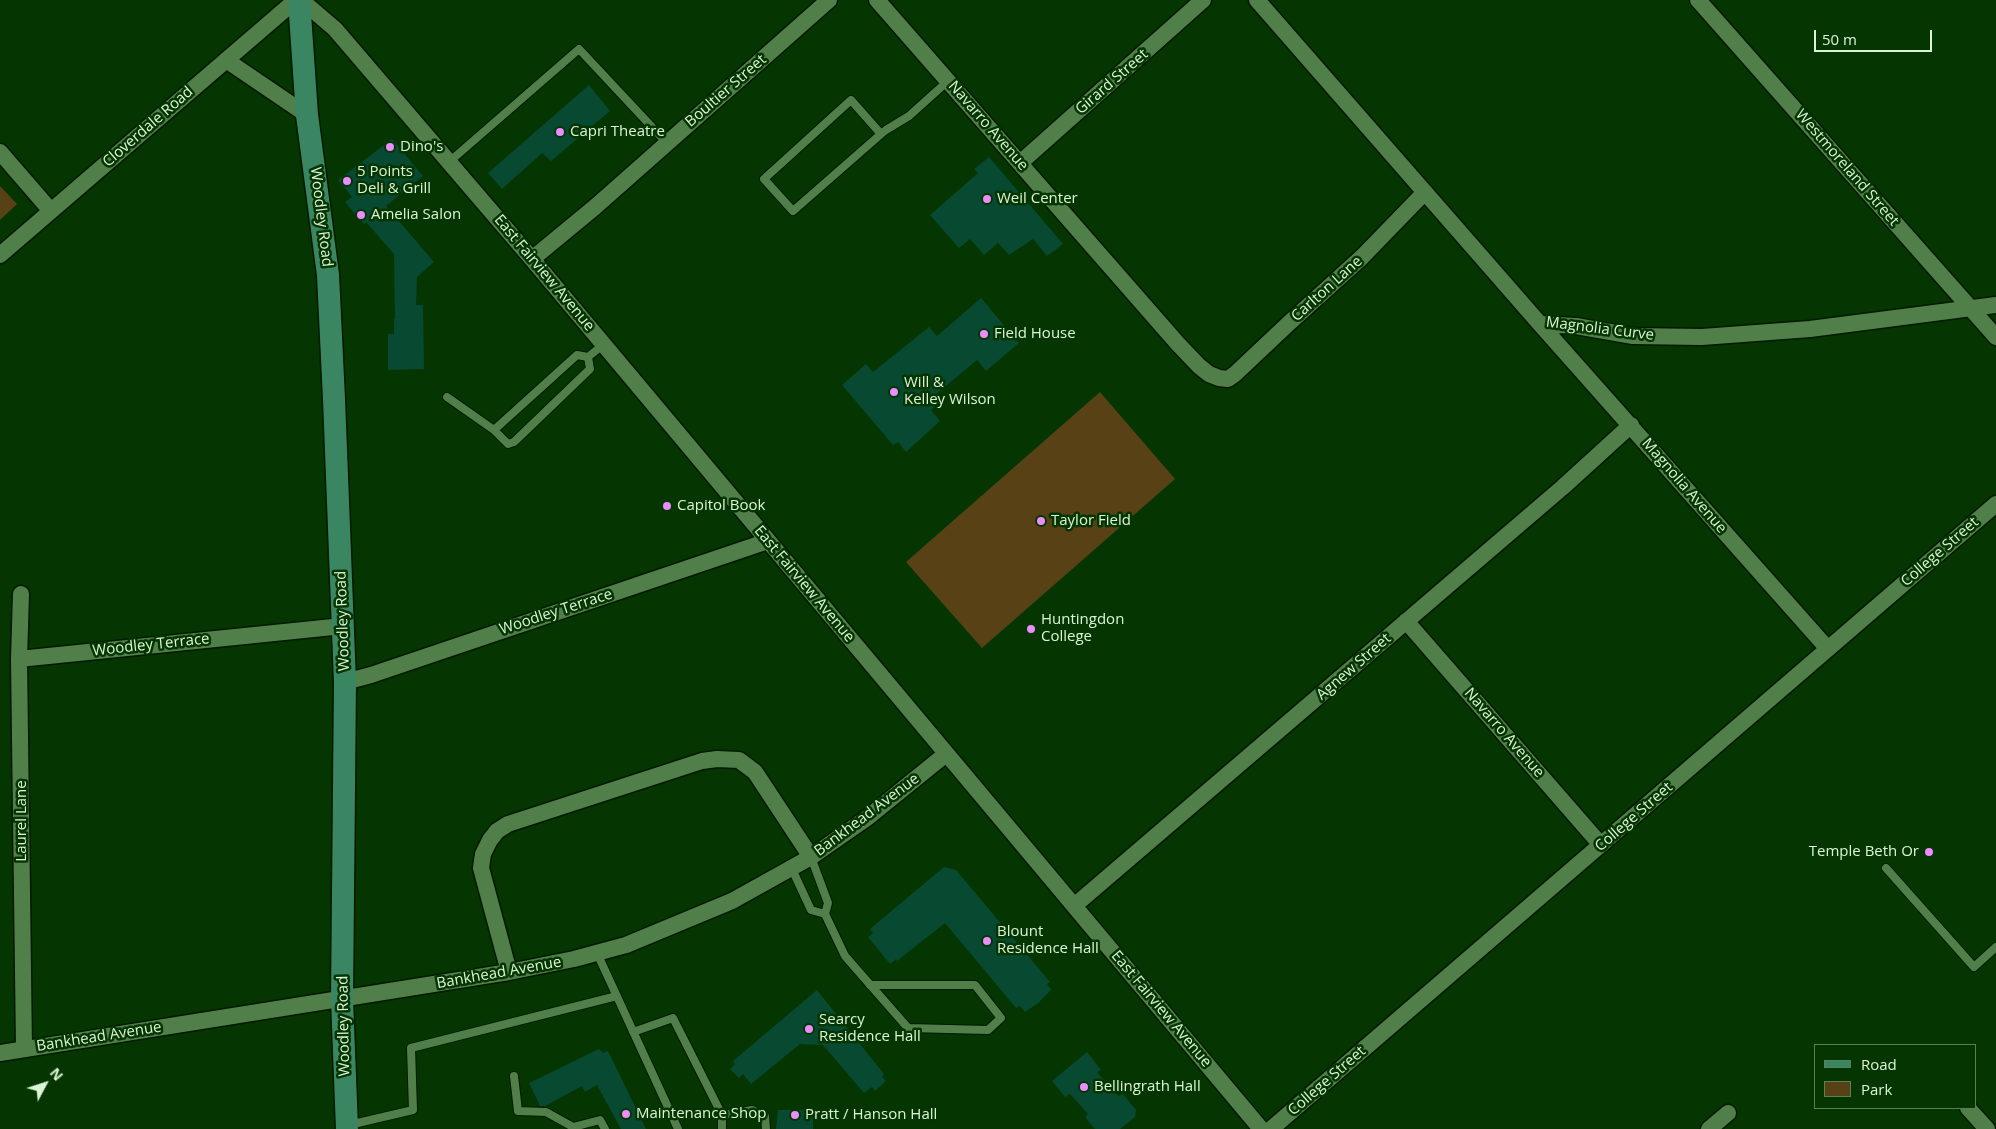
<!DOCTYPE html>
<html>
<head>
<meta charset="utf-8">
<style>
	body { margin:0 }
	#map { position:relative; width:1996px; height:1129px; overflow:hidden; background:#053500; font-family:"Open Sans",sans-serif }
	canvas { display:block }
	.legend { position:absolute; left:1814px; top:1044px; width:162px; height:65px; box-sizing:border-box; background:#053500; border:1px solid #5a8156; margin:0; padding:6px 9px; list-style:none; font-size:15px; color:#daf4d6 }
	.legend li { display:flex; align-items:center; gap:10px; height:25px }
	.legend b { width:25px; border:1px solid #5a8156 }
	.north { position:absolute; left:20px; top:1059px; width:50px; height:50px; -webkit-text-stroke:4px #053500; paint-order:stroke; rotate:50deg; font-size:14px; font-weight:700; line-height:20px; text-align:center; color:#daf4d6 }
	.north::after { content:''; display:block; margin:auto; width:18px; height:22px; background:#daf4d6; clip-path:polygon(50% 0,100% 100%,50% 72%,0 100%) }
	.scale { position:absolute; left:1814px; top:30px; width:118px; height:22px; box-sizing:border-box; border:2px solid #daf4d6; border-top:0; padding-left:6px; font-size:15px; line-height:18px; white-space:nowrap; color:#daf4d6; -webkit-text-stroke:4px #053500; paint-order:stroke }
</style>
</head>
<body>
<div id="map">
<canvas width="1996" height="1129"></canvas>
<ul class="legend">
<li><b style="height:6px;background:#3b8662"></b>Road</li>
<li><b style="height:14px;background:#584115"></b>Park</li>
</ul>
<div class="north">N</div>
<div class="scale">50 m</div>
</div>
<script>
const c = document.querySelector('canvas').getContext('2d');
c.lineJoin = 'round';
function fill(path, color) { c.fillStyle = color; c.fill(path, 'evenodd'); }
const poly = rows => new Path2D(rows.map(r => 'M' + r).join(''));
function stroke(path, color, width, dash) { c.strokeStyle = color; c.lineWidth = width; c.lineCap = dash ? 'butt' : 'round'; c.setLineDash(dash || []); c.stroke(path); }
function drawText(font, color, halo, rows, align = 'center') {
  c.font = font + ' "Open Sans",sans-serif'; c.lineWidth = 5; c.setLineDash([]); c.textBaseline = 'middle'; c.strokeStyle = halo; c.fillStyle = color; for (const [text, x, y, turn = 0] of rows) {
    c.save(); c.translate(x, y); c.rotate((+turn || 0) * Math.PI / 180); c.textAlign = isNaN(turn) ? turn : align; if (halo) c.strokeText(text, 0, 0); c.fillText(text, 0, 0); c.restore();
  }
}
fill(poly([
	[0,186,17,204,0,220],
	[1100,392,1175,479,982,648,906,562]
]), '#584115');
fill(poly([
	[589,85,610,111,551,161,542,153,502,189,488,173],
	[392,139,423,176,386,206,434,262,417,277,416,305,423,305,424,369,388,370,388,334,394,334,394,319,395,319,394,254,366,222,364,224,345,202,352,197,338,180],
	[989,157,1063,244,1047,256,1033,239,1009,255,998,243,984,255,970,239,959,248,930,215,978,173,974,169],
	[981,298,1019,343,986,371,977,360,929,400,936,406,931,410,940,421,906,452,898,442,893,445,842,385,866,364,873,372,929,327,937,336],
	[944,867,956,870,1050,982,1047,984,1051,990,1038,1003,1025,1012,1020,1006,1016,1008,945,923,897,961,896,959,890,964,868,937,873,933,870,929],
	[817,990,884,1074,882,1077,886,1081,875,1091,872,1087,864,1093,823,1045,800,1044,751,1084,743,1074,739,1078,730,1069,735,1064,733,1061],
	[599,1049,603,1053,608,1051,646,1129,621,1129,597,1085,585,1092,582,1086,545,1106,540,1106,529,1083],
	[1087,1052,1101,1070,1097,1072,1118,1096,1123,1094,1136,1110,1135,1117,1120,1129,1095,1129,1085,1117,1088,1114,1070,1094,1065,1097,1052,1081],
	[778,1110,813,1110,813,1129,776,1129]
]), '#084a31');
const lane = poly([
	[881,134,851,100,764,179,793,211,881,134,886,130,909,116,949,80],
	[449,162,579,49,666,142],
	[588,357,590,369,514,442,508,444,494,430,577,355,588,357,604,344],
	[447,397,494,430],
	[1886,868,1974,967,1996,947],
	[792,869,811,910,825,914,828,903,811,857],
	[825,914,845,956,908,1028,988,1030,1001,1018,975,985,870,985],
	[597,953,678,1129],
	[633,1032,673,1018,722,1115,722,1129],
	[514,1076,518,1111,546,1112,573,1127],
	[722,1115,752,1110,765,1116,766,1129],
	[349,1125,413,1110,411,1048,617,996],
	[573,1129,573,1127,600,1120,605,1129]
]);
const street = poly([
	[301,0,335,29,532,259,1261,1129],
	[877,0,1178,344,1199,366,1209,374,1219,378,1228,379,1235,374,1288,324,1362,257,1425,192],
	[1257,0,1540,324,1576,326,1633,336,1702,337,1810,329,1996,305],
	[1698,0,1996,337],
	[226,60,307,115],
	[0,152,51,211],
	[1020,163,1203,0],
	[0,255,296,0],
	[532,259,595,207,829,0],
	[1540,324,1828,649],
	[21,594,19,659,24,1049],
	[1406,621,1601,845],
	[19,659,343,626],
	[345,682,371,675,768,541],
	[1074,906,1563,487,1631,425],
	[509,972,481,868,483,854,490,840,497,831,508,824,702,761,717,759,739,760,755,772,811,857],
	[0,1053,509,972,574,959,626,945,732,901,811,857,867,818,946,754],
	[1968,1108,1987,1129],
	[1271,1129,1996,504],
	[1709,1129,1728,1113]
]);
const secondary = poly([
	[299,0,307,115,328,275,334,399,345,682,342,999,347,1129]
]);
stroke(lane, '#031901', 10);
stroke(street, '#031901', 19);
stroke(secondary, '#031901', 25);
stroke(lane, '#507f49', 8);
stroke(street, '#507f49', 16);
stroke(secondary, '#3b8662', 22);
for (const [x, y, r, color] of [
	[560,132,5,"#eb8dfc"],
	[390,147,5,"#eb8dfc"],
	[347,181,5,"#eb8dfc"],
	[987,199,5,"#eb8dfc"],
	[361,215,5,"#eb8dfc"],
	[984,334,5,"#eb8dfc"],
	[894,392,5,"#eb8dfc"],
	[667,506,5,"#eb8dfc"],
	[1041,521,5,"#eb8dfc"],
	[1031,629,5,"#eb8dfc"],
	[1929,852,5,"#eb8dfc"],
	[987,941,5,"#eb8dfc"],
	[809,1029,5,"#eb8dfc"],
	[1084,1087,5,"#eb8dfc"],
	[626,1114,5,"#eb8dfc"],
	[795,1115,5,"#eb8dfc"]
]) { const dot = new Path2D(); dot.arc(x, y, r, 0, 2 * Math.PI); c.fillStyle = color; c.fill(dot); stroke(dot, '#053500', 2); }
drawText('15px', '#daf4d6', '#053500', [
	["Girard Street",1112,82,-41],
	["Boultier Street",726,91,-41],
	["Navarro Avenue",988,126,49],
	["Cloverdale Road",148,127,-41],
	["Westmoreland Street",1847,168,49],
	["Woodley Road",321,217,83],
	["East Fairview Avenue",544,273,50],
	["Carlton Lane",1327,289,-42],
	["Magnolia Curve",1600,329,7],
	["Magnolia Avenue",1684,486,49],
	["College Street",1940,552,-41],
	["East Fairview Avenue",804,584,50],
	["Woodley Terrace",556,612,-18],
	["Woodley Road",343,621,-92],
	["Woodley Terrace",151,645,-6],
	["Agnew Street",1354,667,-41],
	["Navarro Avenue",1504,733,49],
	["Bankhead Avenue",867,815,-37],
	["College Street",1634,817,-41],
	["Laurel Lane",22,821,-90],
	["Bankhead Avenue",499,973,-10],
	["East Fairview Avenue",1161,1009,50],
	["Woodley Road",344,1026,-91],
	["Bankhead Avenue",99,1037,-9],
	["College Street",1327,1081,-41]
]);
drawText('15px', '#daf4d6', '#053500', [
	["Capri Theatre",570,132],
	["Dino's",400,147],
	["5 Points",357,172],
	["Deli & Grill",357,189],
	["Weil Center",997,199],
	["Amelia Salon",371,215],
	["Field House",994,334],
	["Will &",904,383],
	["Kelley Wilson",904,400],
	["Capitol Book",677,506],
	["Taylor Field",1051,521],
	["Huntingdon",1041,620],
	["College",1041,637],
	["Temple Beth Or",1919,852,"right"],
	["Blount",997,932],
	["Residence Hall",997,949],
	["Searcy",819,1020],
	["Residence Hall",819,1037],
	["Bellingrath Hall",1094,1087],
	["Maintenance Shop",636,1114],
	["Pratt / Hanson Hall",805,1115]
], 'left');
</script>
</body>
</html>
